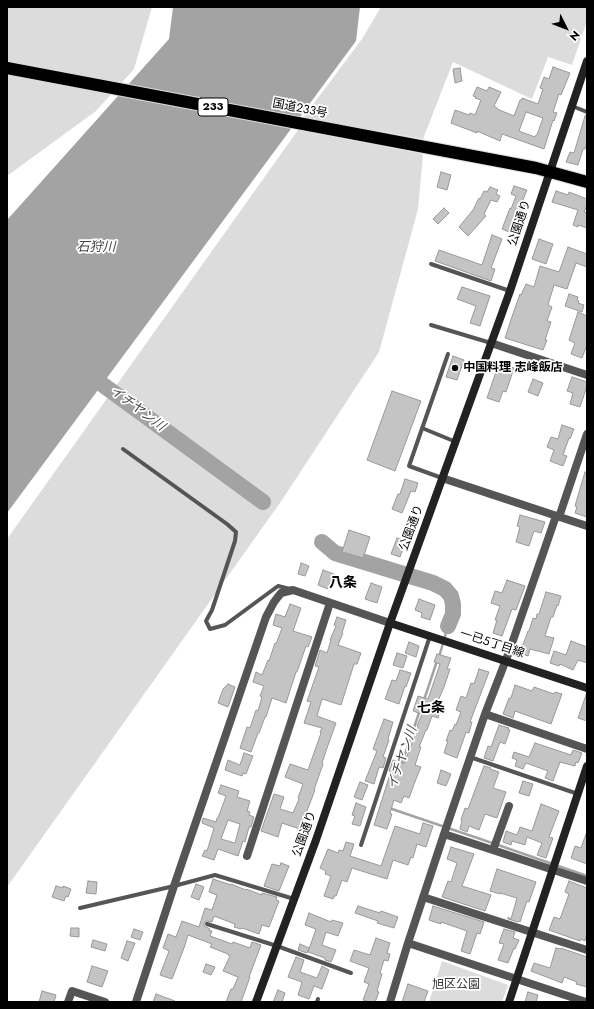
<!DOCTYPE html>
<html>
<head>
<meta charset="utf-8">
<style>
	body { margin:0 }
	#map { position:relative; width:594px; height:1009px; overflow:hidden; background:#fff; font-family:Jost,sans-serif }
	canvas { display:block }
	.frame { position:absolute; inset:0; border:8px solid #000; pointer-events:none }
	.north { position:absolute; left:546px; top:8px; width:40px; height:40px; -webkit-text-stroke:3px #fff; paint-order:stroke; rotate:132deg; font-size:11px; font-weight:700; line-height:16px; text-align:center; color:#000 }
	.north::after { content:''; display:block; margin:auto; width:14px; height:18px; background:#000; clip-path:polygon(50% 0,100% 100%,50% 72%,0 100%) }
</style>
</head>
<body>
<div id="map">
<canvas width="594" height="1009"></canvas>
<div class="frame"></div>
<div class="north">N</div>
</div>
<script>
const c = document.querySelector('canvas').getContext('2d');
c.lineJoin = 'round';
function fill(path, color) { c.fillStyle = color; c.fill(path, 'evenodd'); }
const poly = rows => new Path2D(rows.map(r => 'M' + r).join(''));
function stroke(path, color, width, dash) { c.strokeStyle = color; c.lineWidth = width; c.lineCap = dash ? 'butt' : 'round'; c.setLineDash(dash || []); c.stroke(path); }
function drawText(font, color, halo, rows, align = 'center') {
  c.font = font + ' Jost,"Noto Sans JP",sans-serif'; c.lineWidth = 3.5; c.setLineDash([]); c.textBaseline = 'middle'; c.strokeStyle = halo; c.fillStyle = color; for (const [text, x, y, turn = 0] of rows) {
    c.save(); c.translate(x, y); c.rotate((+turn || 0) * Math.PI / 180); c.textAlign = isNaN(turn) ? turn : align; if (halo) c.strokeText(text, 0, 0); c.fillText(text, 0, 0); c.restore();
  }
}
fill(poly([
	[7,7,152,7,134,69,96,111,7,176],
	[381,7,587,7,587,21,572,65,548,57,532,99,453,62,423,139,303,118,362,39],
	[298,130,423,154,418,209,379,352,282,500,7,887,7,539],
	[442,961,508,985,502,1002,429,1002]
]), '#dcdcdc');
fill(poly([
	[173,7,360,7,356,41,7,513,7,220,169,39]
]), '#a3a3a3');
stroke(poly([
	[439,657,448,626],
	[424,700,437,661],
	[401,766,420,710],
	[389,808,501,846,587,876]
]), '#a3a3a3', 2.5);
stroke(poly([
	[84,371,263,502],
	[322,542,335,553,433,583,445,589,451,596,453,604,453,614,448,626]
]), '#a3a3a3', 16);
const building = poly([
	[553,67,570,73,561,95,559,94,553,112,557,113,554,121,553,120,544,149,502,134,500,141,477,131,477,133,451,123,455,110,469,115,470,113,475,115,481,100,475,98,476,97,473,96,477,87,487,91,489,87,501,92,494,106,497,108,497,109,514,116,520,100,522,100,522,98,538,104,543,89,540,88,544,77,549,79,553,67],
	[526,112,543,118,537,135,536,135,535,137,519,131,526,112],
	[460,68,462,81,455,83,453,69,460,68],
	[585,116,587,116,587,144,585,149,583,149,578,165,566,162,570,152,574,153,585,116],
	[441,172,451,175,447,190,437,187,441,172],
	[514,186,527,190,522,202,526,203,520,218,515,216,509,232,502,229,510,208,511,209,516,196,511,194,514,186],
	[490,187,498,190,496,194,500,196,497,202,491,200,484,214,486,216,468,236,459,227,473,210,479,198,480,199,484,191,487,192,490,187],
	[556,191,568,195,569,192,587,199,587,205,584,212,587,213,587,228,578,225,578,227,573,225,578,210,552,202,556,191],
	[444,208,449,213,438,224,433,219,444,208],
	[492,235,502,239,491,268,495,269,491,281,435,261,439,250,482,265,492,235],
	[539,239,553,244,546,264,532,259,539,239],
	[568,247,587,254,587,267,576,263,567,289,554,285,548,305,552,307,547,321,551,322,545,340,547,340,543,350,505,338,514,311,520,294,521,295,526,284,534,287,540,266,559,272,568,247],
	[462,287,490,296,480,326,470,323,476,306,457,299,462,287],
	[569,294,578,297,577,300,579,301,578,303,584,305,582,312,565,306,569,294],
	[578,312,587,316,587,345,582,358,571,354,575,343,569,340,578,312],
	[453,356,464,360,457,380,446,377,453,356],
	[499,363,514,368,506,392,503,391,499,402,487,398,499,363],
	[572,377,587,382,587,386,580,407,570,404,573,393,567,391,572,377],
	[533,379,543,383,538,396,528,392,533,379],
	[392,391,421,401,395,471,367,460,392,391],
	[562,425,574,429,570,439,569,438,563,455,567,456,563,466,550,461,554,450,547,447,551,437,558,439,562,425],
	[585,472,587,472,587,517,575,513,577,507,575,506,585,472],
	[405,479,418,483,415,492,411,491,402,513,392,509,398,494,400,494,405,479],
	[520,515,545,522,541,533,534,531,529,546,516,542,520,527,517,526,520,515],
	[349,530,370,537,363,558,342,552,349,530],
	[397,538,406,541,400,557,391,554,397,538],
	[301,563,309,566,305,576,298,574,301,563],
	[323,570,334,574,328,589,318,585,323,570],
	[507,580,525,586,516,610,512,609,502,636,493,633,497,620,495,620,500,606,491,603,495,591,502,593,507,580],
	[371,583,382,587,377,603,365,599,371,583],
	[546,592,561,596,558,606,557,605,553,617,551,617,545,636,554,638,549,654,530,649,528,656,519,653,522,644,523,645,528,631,529,631,533,618,536,619,537,614,539,614,546,592],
	[419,599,435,605,430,620,421,617,422,613,415,610,419,599],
	[290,604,301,608,293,631,312,637,308,647,306,646,297,672,296,672,286,703,272,698,266,717,265,717,259,733,258,733,251,752,240,748,247,727,250,728,256,710,258,711,262,697,260,696,264,686,253,682,256,672,262,675,268,660,269,661,275,643,276,644,282,628,273,625,276,614,285,617,290,604],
	[337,617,346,620,342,633,343,633,338,645,361,653,357,664,354,664,341,705,322,699,317,716,336,723,327,748,322,763,323,764,314,790,315,790,300,829,282,823,278,837,261,831,274,794,284,797,280,809,293,813,299,799,298,798,303,784,285,777,290,764,308,770,321,733,320,732,322,728,304,723,311,702,307,701,319,667,315,666,320,650,327,653,331,640,330,640,336,626,334,625,337,617],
	[571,641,587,647,587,663,578,660,573,670,560,664,559,666,550,663,554,651,566,655,571,641],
	[409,642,419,646,416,657,405,653,409,642],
	[397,653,407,656,403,668,393,665,397,653],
	[437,654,451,658,447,669,450,669,444,687,435,708,440,709,438,718,432,716,427,730,426,730,419,747,421,747,415,765,421,767,416,779,409,798,404,796,401,803,394,800,390,813,392,814,387,829,374,825,391,771,389,771,393,760,404,764,418,727,417,726,422,714,413,711,418,696,428,699,440,664,434,662,437,654],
	[479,669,489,672,470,722,472,722,469,733,466,732,457,758,444,753,448,741,446,741,450,730,452,731,455,724,456,725,461,712,456,710,461,696,466,698,471,683,474,684,479,669],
	[400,670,411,673,406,687,405,686,399,704,385,699,392,680,396,681,400,670],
	[228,684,235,687,228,707,218,703,223,689,228,684],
	[515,685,532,691,534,687,554,694,555,692,562,694,551,724,515,711,513,718,503,714,509,698,511,698,515,685],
	[586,695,587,695,587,721,578,718,586,695],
	[384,719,393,722,388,739,389,740,383,757,386,758,383,768,379,767,374,784,365,781,377,751,373,749,384,719],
	[499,725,509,728,508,730,510,730,505,744,500,742,493,761,484,758,488,746,491,747,499,725],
	[535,743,571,755,573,750,582,753,578,763,576,762,575,766,560,762,553,781,545,778,548,771,526,763,523,769,515,766,517,760,512,758,514,752,529,757,535,743],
	[244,753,253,756,246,774,243,773,242,776,225,770,228,760,240,765,244,753],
	[484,766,491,768,490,769,499,772,493,788,506,792,497,818,485,814,479,830,469,826,467,832,460,829,462,820,461,820,465,808,468,809,484,766],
	[441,770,451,774,446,786,437,783,441,770],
	[523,781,533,784,529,796,519,793,523,781],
	[360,782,368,785,362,800,354,797,360,782],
	[221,785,239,791,237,797,250,801,247,811,250,812,249,815,254,817,251,827,249,827,245,842,243,841,238,856,218,849,214,860,202,856,205,850,207,851,214,828,202,823,203,818,216,822,217,818,218,818,226,796,218,793,221,785],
	[228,820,240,824,235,843,221,839,228,820],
	[356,803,366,807,360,826,352,824,355,816,352,815,356,803],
	[541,804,559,811,549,837,553,838,546,858,537,855,542,843,527,837,525,845,512,841,511,845,503,842,506,831,517,835,520,827,532,831,541,804],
	[423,823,433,826,426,847,417,844,413,858,411,857,408,865,393,860,387,879,352,868,347,882,342,880,336,896,334,896,333,899,324,896,331,876,325,874,326,871,320,868,328,849,338,853,339,850,343,851,346,842,354,844,350,856,381,866,395,826,420,834,423,823],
	[586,834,587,834,587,864,571,858,575,846,581,848,586,834],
	[451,847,474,854,462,886,491,895,485,911,442,897,448,881,451,882,457,863,447,859,451,847],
	[281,863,289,866,279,891,264,886,272,864,280,866,281,863],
	[497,869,536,882,529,902,527,901,520,922,519,921,518,922,508,919,508,917,511,919,517,898,500,893,500,894,490,891,497,869],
	[213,879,231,885,231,884,246,890,246,889,262,895,262,893,277,897,276,900,279,901,269,927,262,925,259,934,242,928,241,929,234,927,235,924,214,916,212,922,207,921,204,923,204,926,210,929,209,931,212,931,210,936,232,944,233,942,250,948,252,942,261,945,249,977,250,977,241,1002,226,1002,231,989,233,989,238,977,223,971,230,956,228,955,228,954,210,947,212,944,188,935,184,948,172,979,160,975,169,951,163,948,168,934,176,937,182,921,199,927,205,908,212,910,217,895,209,892,213,879],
	[88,881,97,882,96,894,86,893,88,881],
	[569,881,587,888,587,934,585,941,581,939,580,941,549,930,554,917,560,919,569,894,565,892,569,881],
	[196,884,204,887,199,900,191,897,196,884],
	[56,886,63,888,63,886,71,889,68,897,66,896,64,901,52,897,56,886],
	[358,906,380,913,381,911,398,917,394,928,377,923,378,921,355,913,358,906],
	[433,906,484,922,480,934,477,933,470,954,461,951,467,931,441,922,441,924,429,920,433,906],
	[309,913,331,922,332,920,343,923,338,936,326,932,322,945,336,950,331,962,325,960,325,958,308,952,316,929,305,925,309,913],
	[71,928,79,928,79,937,70,936,71,928],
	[134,929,143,932,140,940,131,937,134,929],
	[504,929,515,932,513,938,519,940,515,949,514,948,508,963,498,960,504,944,499,943,504,929],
	[376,938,390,943,387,953,390,954,388,961,384,960,380,973,382,974,377,991,379,992,375,1002,369,1002,363,1000,369,984,364,982,369,968,350,961,354,950,370,955,376,938],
	[93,940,107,944,105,951,91,947,93,940],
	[127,941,135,943,128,961,121,958,127,941],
	[300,944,309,948,307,953,298,950,300,944],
	[556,948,561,949,561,948,587,957,587,987,576,984,577,982,564,977,562,983,531,971,534,963,550,968,556,948],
	[296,957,304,960,300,972,317,978,322,966,329,970,322,989,314,986,309,999,298,995,302,982,288,977,296,957],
	[206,964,215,967,211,975,203,972,206,964],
	[92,966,108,971,102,987,87,982,92,966],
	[408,984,428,991,424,1002,402,1002,408,984],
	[278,990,285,993,282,1002,273,1002,278,990],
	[42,991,56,995,54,1002,39,1002,42,991],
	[528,992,538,995,536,1002,525,1002,528,992],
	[156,994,175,1001,175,1002,153,1002,156,994]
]);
fill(building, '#c4c4c4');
stroke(building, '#999', 1);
const highway = poly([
	[7,68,536,168,587,182]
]);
stroke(highway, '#dbdbdb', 14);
stroke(poly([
	[572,106,587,112],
	[431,264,510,291],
	[431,325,491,343],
	[422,428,456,442],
	[123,449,227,524,236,532,235,541,212,610,206,621,210,629,225,625,278,586,290,589],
	[442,478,409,466,448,354],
	[470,757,578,794],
	[361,845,430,636],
	[80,908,174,886,215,875,294,899],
	[207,924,277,946,351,973],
	[317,1002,318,999]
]), '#555', 4);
stroke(poly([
	[491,343,587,375],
	[442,478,587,526],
	[559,517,587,434],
	[485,714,587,749],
	[444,834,587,881],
	[493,850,509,806],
	[247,856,330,603],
	[423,897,587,950],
	[408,943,586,1002],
	[68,1002,72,991,105,1002],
	[136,1002,174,886,266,617,274,602,281,593,293,590,390,623],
	[390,1002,408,943,444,834,485,714,509,652,556,516]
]), '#555', 8);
stroke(poly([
	[390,623,587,688],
	[256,1002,316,840,390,623,510,291,587,61],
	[509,1002,587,766]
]), '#222', 8);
stroke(highway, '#000', 12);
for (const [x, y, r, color] of [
	[455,368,4,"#000"]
]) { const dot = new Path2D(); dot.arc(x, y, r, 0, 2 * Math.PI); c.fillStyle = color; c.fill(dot); stroke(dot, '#fff', 1.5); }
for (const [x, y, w] of [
	[213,107,30]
]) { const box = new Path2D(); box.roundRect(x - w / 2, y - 9, w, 18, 3); c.fillStyle = '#fff'; c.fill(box); stroke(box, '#000', 1); }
drawText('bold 11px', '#000', null, [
	["233",213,107]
]);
drawText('12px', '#000', '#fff', [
	["国道233号",300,109,11],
	["公園通り",520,223,-72],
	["公園通り",412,528,-70],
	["一已５丁目線",492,644,18],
	["公園通り",305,834,-70]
]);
drawText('bold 12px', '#000', '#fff', [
	["中国料理 志峰飯店",463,368]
], 'left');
drawText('12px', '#333', '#fff', [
	["旭区公園",456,985]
]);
drawText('italic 13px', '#444', '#fff', [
	["石狩川",96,248],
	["イチヤン川",137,409,37],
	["イチヤン川",403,758,-71]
]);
drawText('bold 14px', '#000', '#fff', [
	["八条",343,584],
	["七条",431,709]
]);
</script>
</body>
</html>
